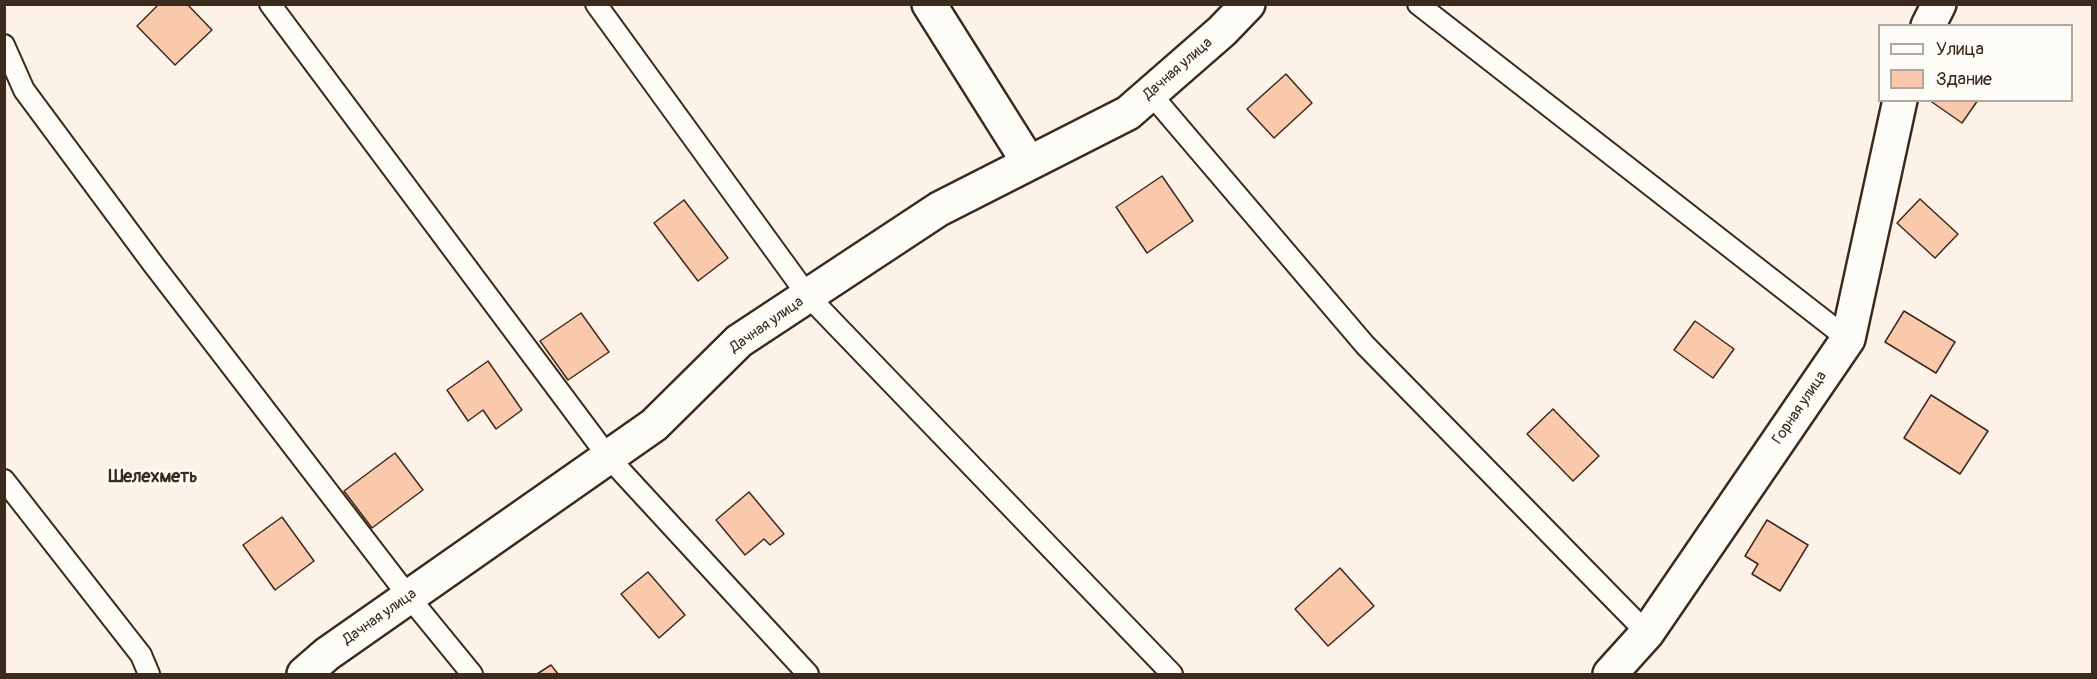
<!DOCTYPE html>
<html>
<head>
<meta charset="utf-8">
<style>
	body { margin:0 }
	#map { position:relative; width:2097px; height:679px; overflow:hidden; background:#fcf2e8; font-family:Pangolin,sans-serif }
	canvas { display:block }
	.frame { position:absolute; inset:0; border:6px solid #3b2a1e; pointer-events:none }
	.legend { position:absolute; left:1878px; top:24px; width:195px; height:78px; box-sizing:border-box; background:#fdfcf7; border:2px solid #afa8a0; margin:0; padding:8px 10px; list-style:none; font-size:18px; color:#3b2a1e }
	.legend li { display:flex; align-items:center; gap:12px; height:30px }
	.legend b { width:30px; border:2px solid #afa8a0 }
</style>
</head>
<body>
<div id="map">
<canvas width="2097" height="679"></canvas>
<div class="frame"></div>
<ul class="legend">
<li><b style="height:8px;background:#fdfcf7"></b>Улица</li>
<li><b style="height:16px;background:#fac8aa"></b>Здание</li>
</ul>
</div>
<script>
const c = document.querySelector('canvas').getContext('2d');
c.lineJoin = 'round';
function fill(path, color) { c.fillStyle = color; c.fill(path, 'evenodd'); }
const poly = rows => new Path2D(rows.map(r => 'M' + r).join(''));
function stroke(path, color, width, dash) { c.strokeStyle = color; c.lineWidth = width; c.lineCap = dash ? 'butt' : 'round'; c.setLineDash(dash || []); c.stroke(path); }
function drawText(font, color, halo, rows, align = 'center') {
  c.font = font + ' Pangolin,sans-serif'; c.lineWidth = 5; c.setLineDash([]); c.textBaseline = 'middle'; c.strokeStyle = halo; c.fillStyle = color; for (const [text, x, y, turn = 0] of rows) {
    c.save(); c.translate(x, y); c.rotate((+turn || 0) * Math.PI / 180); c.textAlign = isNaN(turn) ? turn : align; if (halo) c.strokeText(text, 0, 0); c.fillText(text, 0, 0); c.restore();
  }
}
const building = poly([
	[159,4,187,4,212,30,175,65,137,26,159,4],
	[1286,74,1312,103,1274,138,1247,109,1286,74],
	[1929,100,1978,100,1962,123,1929,100],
	[1162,176,1193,221,1147,253,1116,207,1162,176],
	[1920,199,1958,234,1935,258,1897,223,1920,199],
	[684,200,728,258,698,281,654,223,684,200],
	[1904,311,1955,342,1936,373,1885,342,1904,311],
	[581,313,609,352,568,380,540,341,581,313],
	[1695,321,1734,349,1713,378,1674,350,1695,321],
	[488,361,522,410,496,429,483,410,468,421,447,390,488,361],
	[1931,395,1988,431,1960,474,1904,438,1931,395],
	[1553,409,1599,456,1573,481,1527,434,1553,409],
	[395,453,423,490,372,528,344,491,395,453],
	[749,492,784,534,770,545,764,539,745,555,716,520,749,492],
	[282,517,314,561,275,590,243,545,282,517],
	[1767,520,1808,545,1780,591,1752,574,1758,564,1745,556,1767,520],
	[1340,568,1374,606,1328,646,1295,609,1340,568],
	[648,572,685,615,659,638,621,594,648,572],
	[551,665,558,674,537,674,551,665]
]);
fill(building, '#fac8aa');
stroke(building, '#3b2a1e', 1.5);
const lane = poly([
	[270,4,609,458,808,674],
	[596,4,808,296,1172,674],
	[1418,4,1848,339],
	[4,45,24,90,153,264,409,597,472,674],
	[1150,93,1365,345,1647,633],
	[4,480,141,655,149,674]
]);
const street = poly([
	[929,4,1029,163],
	[1928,26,1939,4],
	[304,674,327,654,654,425,739,341,939,209,1128,113,1222,31,1248,4],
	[1610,674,1647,633,1848,339,1900,100]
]);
stroke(lane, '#3b2a1e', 24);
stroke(street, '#3b2a1e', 38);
stroke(lane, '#fdfcf7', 20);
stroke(street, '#fdfcf7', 33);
drawText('15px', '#3b2a1e', '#fdfcf7', [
	["Дачная улица",1178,69,-41],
	["Дачная улица",767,325,-35],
	["Горная улица",1800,408,-56],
	["Дачная улица",380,617,-35]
]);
drawText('bold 18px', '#3b2a1e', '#fdfcf7', [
	["Шелехметь",153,477]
]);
</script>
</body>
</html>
